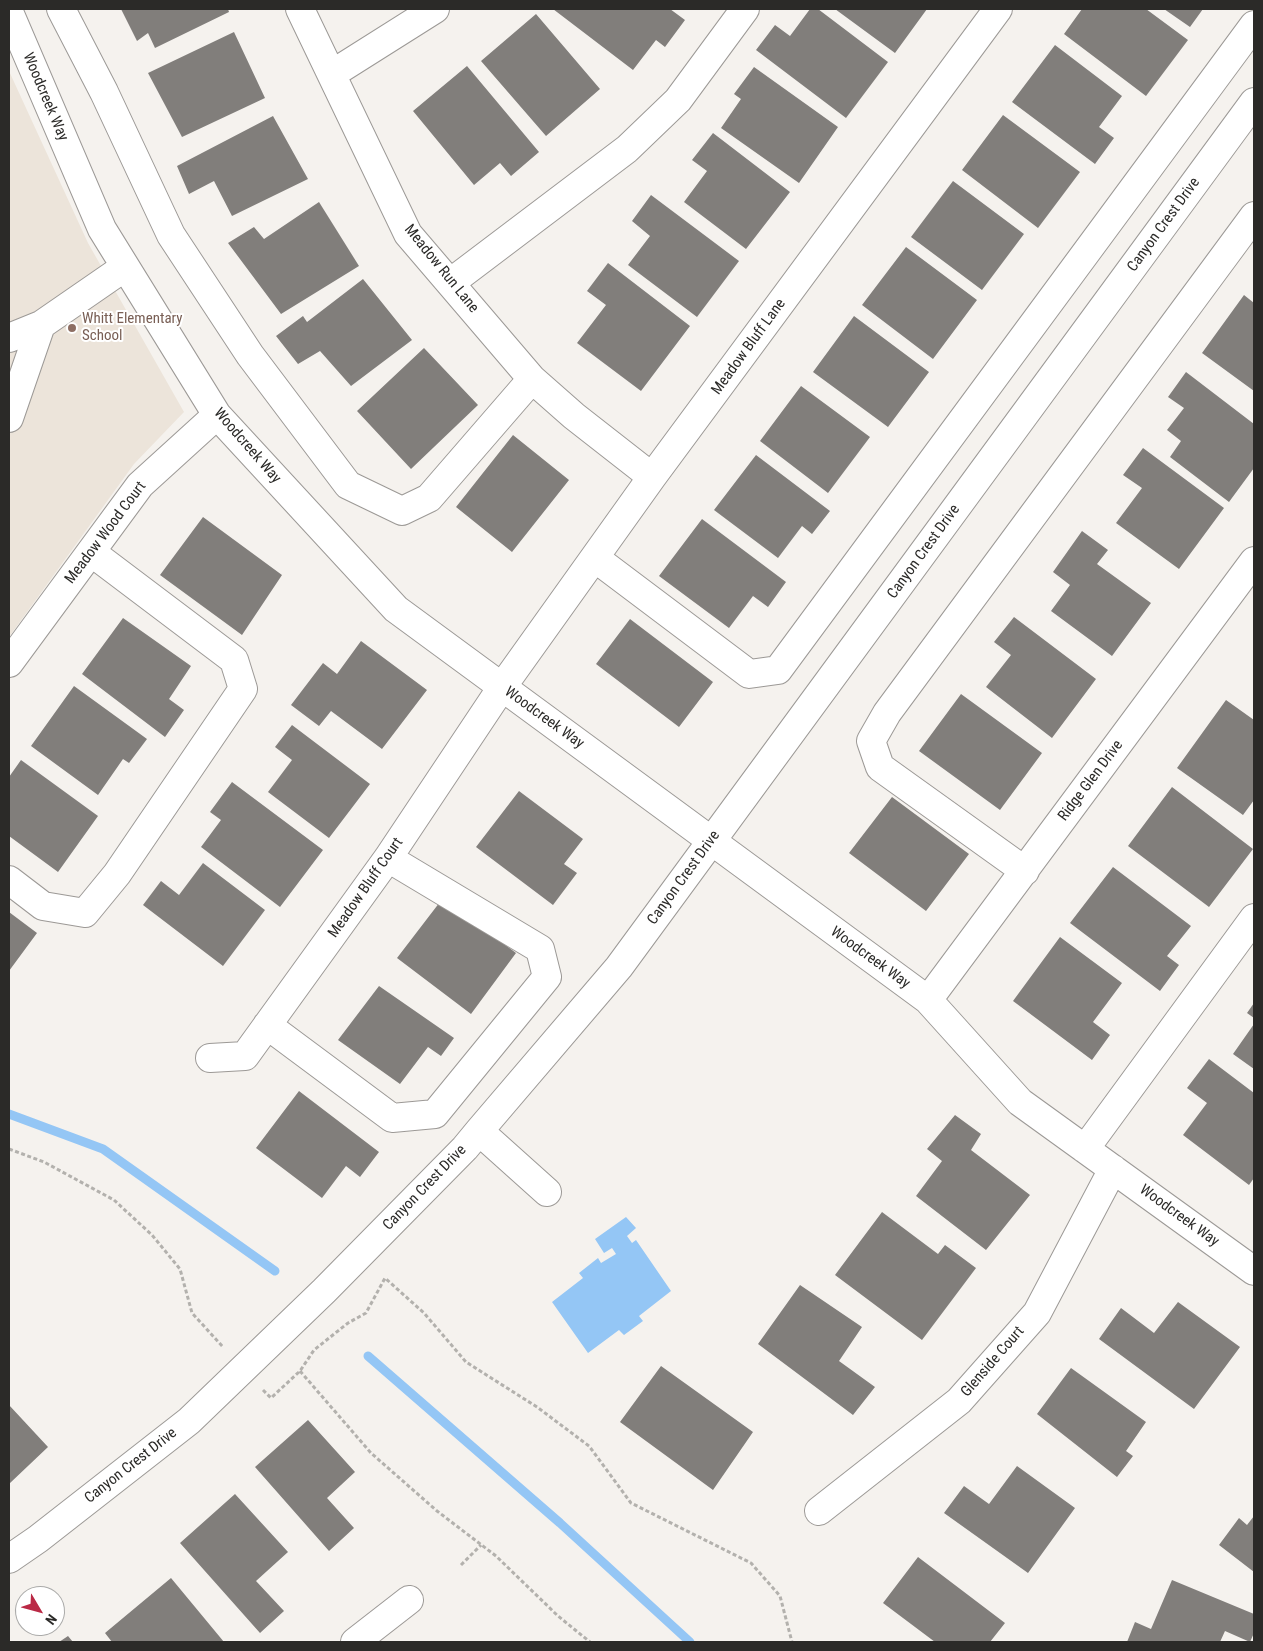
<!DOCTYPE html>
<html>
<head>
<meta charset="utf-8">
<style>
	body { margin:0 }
	#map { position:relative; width:1263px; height:1651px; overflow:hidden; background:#f5f2ee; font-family:"Roboto Condensed",sans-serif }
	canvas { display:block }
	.frame { position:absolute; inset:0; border:10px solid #2b2a28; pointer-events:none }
	.north { position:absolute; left:15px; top:1586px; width:50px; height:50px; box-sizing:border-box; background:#fff; border:1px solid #aaaaa9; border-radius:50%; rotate:127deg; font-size:14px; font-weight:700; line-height:20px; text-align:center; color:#2b2a28 }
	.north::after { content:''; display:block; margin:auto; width:18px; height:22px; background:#ba2945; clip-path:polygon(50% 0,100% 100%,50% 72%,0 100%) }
</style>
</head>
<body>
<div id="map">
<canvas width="1263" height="1651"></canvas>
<div class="frame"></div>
<div class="north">N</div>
</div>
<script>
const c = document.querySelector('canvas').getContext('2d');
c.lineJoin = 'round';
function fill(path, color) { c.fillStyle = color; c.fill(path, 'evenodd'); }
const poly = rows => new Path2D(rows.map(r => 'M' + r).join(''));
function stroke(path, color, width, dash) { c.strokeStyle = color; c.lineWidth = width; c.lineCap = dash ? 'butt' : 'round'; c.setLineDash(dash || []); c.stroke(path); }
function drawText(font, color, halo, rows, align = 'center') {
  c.font = font + ' "Roboto Condensed",sans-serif'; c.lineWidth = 4; c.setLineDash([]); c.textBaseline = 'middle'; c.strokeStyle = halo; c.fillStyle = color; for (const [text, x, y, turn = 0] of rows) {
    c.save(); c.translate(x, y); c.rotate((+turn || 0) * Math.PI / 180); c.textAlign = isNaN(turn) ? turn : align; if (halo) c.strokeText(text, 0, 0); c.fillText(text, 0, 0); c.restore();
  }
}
fill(poly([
	[9,71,88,243,184,412,134,464,9,637]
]), '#ece4da');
fill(poly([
	[626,1217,636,1228,627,1236,632,1243,636,1240,671,1291,639,1316,643,1321,624,1335,619,1330,588,1353,552,1302,583,1278,579,1273,598,1258,601,1263,616,1254,612,1248,604,1253,595,1239]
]), '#94c6f5');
stroke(poly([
	[9,1114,103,1149,275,1271],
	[368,1356,560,1523,690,1642]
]), '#94c6f5', 9);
fill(poly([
	[121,9,228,9,229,12,155,48,148,33,137,41],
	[553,9,670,9,685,20,665,47,656,40,633,70],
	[810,9,818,9,888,62,846,118,756,50,775,25,790,36],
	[835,9,927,9,895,53],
	[1082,9,1146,9,1188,40,1146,96,1064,34],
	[1164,9,1203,9,1190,27],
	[536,14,600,89,546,136,481,61],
	[234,32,265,98,182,137,148,73],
	[1055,45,1122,96,1099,127,1114,138,1095,164,1012,102],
	[467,66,539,152,511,176,500,163,474,185,413,111],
	[754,67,838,127,799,183,721,128,741,99,734,94],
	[1003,115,1080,172,1038,228,962,170],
	[273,116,308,179,232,216,214,181,189,194,177,166],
	[713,133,790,192,746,249,684,202,707,171,692,160],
	[953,181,1024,234,982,290,911,237],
	[651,195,739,261,697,317,628,265,650,236,632,221],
	[319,202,359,266,281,314,228,243,254,227,264,239],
	[906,247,977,300,933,359,862,305],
	[608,263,690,326,641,391,577,343,606,305,587,291],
	[363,279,412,340,351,386,320,351,298,364,276,336,303,316,307,322],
	[1244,295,1254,303,1254,391,1202,353],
	[854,316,929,372,888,427,813,372],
	[424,348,478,405,411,469,357,411],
	[1186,372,1254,424,1254,468,1229,502,1170,457,1181,441,1167,430,1184,408,1168,397],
	[801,386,870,437,828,493,760,441],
	[513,435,569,480,512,552,456,507],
	[1143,448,1224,508,1179,569,1116,523,1142,488,1123,475],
	[756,455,830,511,812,534,802,526,778,558,714,510],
	[203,517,282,575,242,635,160,575],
	[702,519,786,582,768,607,753,596,729,628,659,576],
	[1082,531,1108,550,1097,564,1151,603,1112,656,1051,611,1070,585,1053,572],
	[1014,617,1096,679,1052,738,986,687,1011,655,994,642],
	[123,618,191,666,169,699,184,710,165,737,82,674],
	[630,619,713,682,679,727,596,664],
	[361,641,427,690,382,749,331,711,319,726,291,705,323,663,337,674],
	[74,686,147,739,129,763,123,759,98,795,31,746],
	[961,694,1042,753,1000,810,919,751],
	[1226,700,1254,720,1254,800,1243,815,1177,768],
	[292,725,370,784,329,838,268,792,292,760,275,747],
	[21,760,98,816,58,872,9,836,9,777],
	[232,782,323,850,280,907,201,847,221,820,210,812],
	[1172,787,1253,849,1209,907,1128,846],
	[519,791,583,839,564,864,577,873,553,905,476,847],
	[892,797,969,854,926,911,849,853],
	[203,863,265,910,223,966,143,905,161,881,179,895],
	[1113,867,1191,926,1167,956,1179,965,1160,991,1070,923],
	[443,898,516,953,471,1014,397,958],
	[9,912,37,933,9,971],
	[1060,937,1122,983,1093,1022,1110,1035,1092,1060,1013,1001],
	[379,986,454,1038,441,1056,428,1047,400,1084,338,1040],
	[1254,1003,1254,1018,1247,1013],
	[1254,1024,1254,1069,1233,1054],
	[1209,1059,1254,1093,1254,1178,1249,1185,1183,1135,1207,1103,1187,1088],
	[299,1091,379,1152,360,1177,346,1166,322,1198,256,1148],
	[955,1115,981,1134,971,1150,1030,1195,986,1250,916,1196,942,1161,927,1149],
	[882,1212,938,1254,945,1245,976,1268,922,1340,835,1275],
	[800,1285,862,1327,839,1361,875,1387,853,1415,758,1344],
	[1178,1302,1240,1347,1194,1409,1099,1339,1121,1308,1154,1333],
	[661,1366,753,1432,713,1490,620,1422],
	[1071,1368,1146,1422,1126,1451,1133,1456,1117,1477,1037,1414],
	[9,1405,48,1447,9,1484],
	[308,1420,355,1472,327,1498,354,1528,329,1551,255,1467],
	[1017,1466,1075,1508,1028,1573,944,1513,964,1486,989,1504],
	[235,1494,288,1552,256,1581,284,1611,260,1633,180,1543],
	[1254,1516,1254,1572,1219,1545,1239,1518,1247,1525],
	[918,1557,1005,1623,990,1642,935,1642,883,1603],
	[171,1578,224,1642,112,1642,105,1633],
	[1172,1580,1254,1614,1254,1633,1250,1642,1225,1631,1220,1642,1127,1642,1135,1622,1151,1629],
	[68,1636,73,1642,59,1642]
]), '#817e7b');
const minor = poly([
	[61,9,104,92,171,235,250,355,348,485,402,511,429,498,532,379],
	[300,9,408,234,532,379,574,416,652,477],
	[9,12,102,229,217,415,396,609,928,1000,1020,1102,1254,1271],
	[332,74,435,9],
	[450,283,627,149,678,100,745,9],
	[9,338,41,325,125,267],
	[9,418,41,325],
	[595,558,749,674,778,670,1254,25],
	[9,663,140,485,217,415],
	[1025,871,880,767,871,741,887,713,1254,216],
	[9,880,43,906,85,913,117,874,243,689,234,660,91,552],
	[928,1000,1254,561],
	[267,1025,392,1118,435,1114,547,977,540,949,388,858],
	[210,1058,245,1056,388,858,502,687,652,477,998,9],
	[479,1131,547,1192],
	[1085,1149,1254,918],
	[819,1511,959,1401,1037,1313,1113,1169],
	[9,1559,38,1539,189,1421,324,1291,465,1148,479,1131,619,967,1254,102],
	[355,1642,409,1600]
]);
stroke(minor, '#9c9996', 30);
stroke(poly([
	[9,1149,44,1162,114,1200,152,1235,180,1269,192,1313,223,1347],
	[300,1371,371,1453,437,1511,496,1556,558,1616,590,1642],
	[263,1390,271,1398,300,1371,314,1350,348,1323,366,1313,385,1278,424,1313,466,1362,537,1407,589,1446,631,1503,751,1563,780,1596,792,1642],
	[461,1565,481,1545]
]), '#b3b1ad', 3, [4, 2.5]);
stroke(minor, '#fff', 28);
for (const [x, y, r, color] of [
	[72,328,5,"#8d6e63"]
]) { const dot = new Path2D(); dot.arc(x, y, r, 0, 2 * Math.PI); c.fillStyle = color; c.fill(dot); stroke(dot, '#fff', 2); }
drawText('15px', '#2b2a28', '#fff', [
	["Woodcreek Way",45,97,67],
	["Canyon Crest Drive",1164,225,-54],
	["Meadow Run Lane",441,269,51],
	["Meadow Bluff Lane",749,347,-54],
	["Woodcreek Way",247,446,49],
	["Meadow Wood Court",106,533,-53],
	["Canyon Crest Drive",924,552,-54],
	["Woodcreek Way",544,718,36],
	["Ridge Glen Drive",1091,781,-53],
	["Canyon Crest Drive",684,878,-54],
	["Meadow Bluff Court",366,888,-55],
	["Woodcreek Way",870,958,36],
	["Canyon Crest Drive",425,1188,-46],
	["Woodcreek Way",1179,1216,36],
	["Glenside Court",993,1362,-49],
	["Canyon Crest Drive",131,1466,-38]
]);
drawText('15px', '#785e54', '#fff', [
	["Whitt Elementary",82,319],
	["School",82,336]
], 'left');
</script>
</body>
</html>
